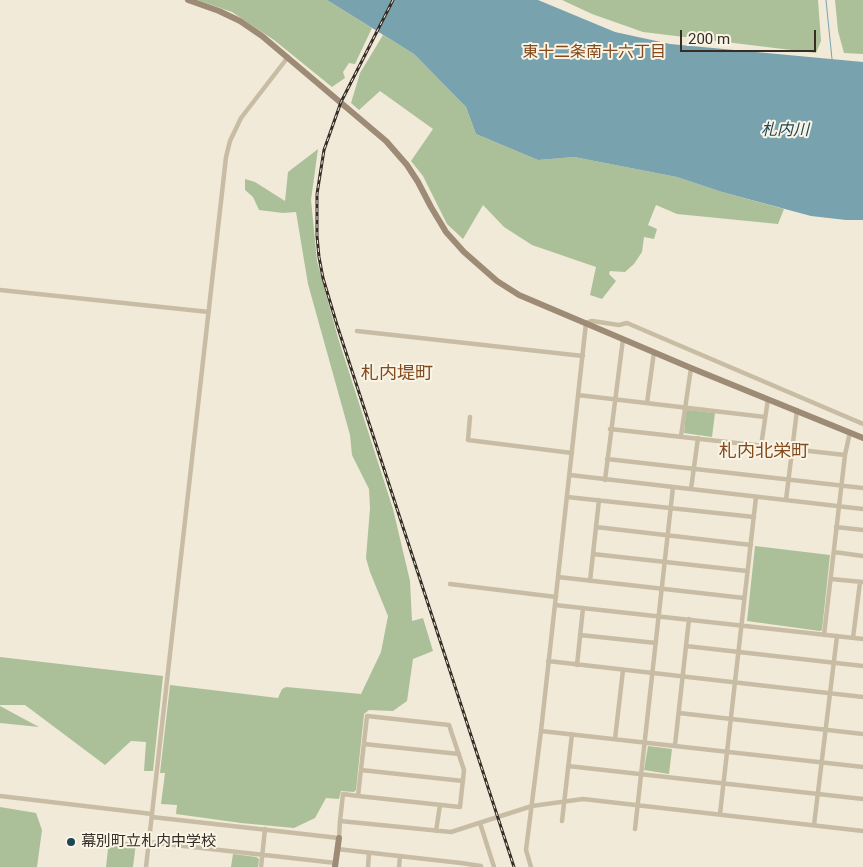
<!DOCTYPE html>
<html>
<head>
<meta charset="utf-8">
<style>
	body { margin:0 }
	#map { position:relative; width:863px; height:867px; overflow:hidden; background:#f1ead8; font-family:Roboto,sans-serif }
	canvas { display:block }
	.scale { position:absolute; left:680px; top:30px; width:136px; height:22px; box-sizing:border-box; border:2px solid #352d26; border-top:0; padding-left:6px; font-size:15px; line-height:18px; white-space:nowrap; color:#352d26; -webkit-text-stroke:4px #f9f4e5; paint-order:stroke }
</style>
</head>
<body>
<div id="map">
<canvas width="863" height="867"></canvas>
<div class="scale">200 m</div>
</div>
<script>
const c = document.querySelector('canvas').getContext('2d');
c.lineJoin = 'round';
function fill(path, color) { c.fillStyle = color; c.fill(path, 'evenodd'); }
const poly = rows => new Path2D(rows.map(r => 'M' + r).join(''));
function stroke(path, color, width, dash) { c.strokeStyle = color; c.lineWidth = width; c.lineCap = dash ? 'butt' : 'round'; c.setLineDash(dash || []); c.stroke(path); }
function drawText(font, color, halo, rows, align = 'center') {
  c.font = font + ' Roboto,"Noto Sans JP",sans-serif'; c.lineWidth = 4; c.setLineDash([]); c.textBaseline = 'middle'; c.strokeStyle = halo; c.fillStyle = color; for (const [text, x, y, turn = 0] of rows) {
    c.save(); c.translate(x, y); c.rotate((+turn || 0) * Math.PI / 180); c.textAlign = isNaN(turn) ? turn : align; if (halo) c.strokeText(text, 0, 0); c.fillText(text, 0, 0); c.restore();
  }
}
fill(poly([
	[197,0,327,0,372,28,355,64,349,63,343,72,345,78,332,87,274,40,232,12],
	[562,0,818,0,821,41,816,53,643,32,592,14],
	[835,0,863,0,863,54,844,53,838,31],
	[383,35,414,54,466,107,476,134,538,160,574,157,677,177,722,192,784,209,778,224,677,214,656,205,648,225,657,229,654,239,644,237,642,252,634,264,625,272,610,271,609,274,616,281,602,299,590,295,596,267,532,245,504,227,483,205,463,239,447,224,423,176,411,161,433,129,380,91,359,110,351,103,360,73],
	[318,149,311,200,317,261,338,338,393,509,410,581,412,621,423,618,433,651,413,659,407,701,393,711,369,710,364,714,356,790,354,792,341,791,339,799,326,798,315,818,294,828,241,823,176,814,177,805,161,804,165,773,160,773,170,685,278,698,282,689,286,687,361,694,381,652,388,616,370,572,366,558,370,508,369,489,352,455,350,435,308,284,296,212,283,213,259,210,253,197,245,190,245,179,255,182,285,201,288,172],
	[688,410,715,413,712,437,684,433,686,411],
	[755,546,830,555,822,630,820,631,747,621],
	[0,657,163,676,153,771,144,771,146,742,131,741,105,765,25,705,0,705],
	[0,706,39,727,0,723],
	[648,746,672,749,669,774,644,770],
	[0,807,36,813,42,830,37,867,0,867],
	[109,840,136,843,133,867,106,867],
	[233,854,256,857,259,859,258,867,231,867]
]), '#abc098');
fill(poly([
	[327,0,538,0,615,32,670,44,863,62,863,220,846,220,811,216,722,192,677,177,574,157,538,160,476,134,466,107,414,54]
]), '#77a2ae');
stroke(poly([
	[826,0,832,59]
]), '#77a2ae', 1);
stroke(poly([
	[0,290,209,312],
	[357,331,583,356],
	[578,395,765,417],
	[647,403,654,352],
	[470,417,468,440,572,453],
	[610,429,845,455],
	[681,436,691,368],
	[761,446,768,399],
	[607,459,863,488],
	[570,475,863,509],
	[605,480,623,339],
	[691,489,698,438],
	[567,497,754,517],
	[786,500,797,410],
	[596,527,751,545],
	[836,527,863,530],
	[834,552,863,556],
	[593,554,747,571],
	[558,577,744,598],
	[831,579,863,582],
	[590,581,599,500],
	[450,584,556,597],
	[555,605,863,639],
	[580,635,656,643],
	[824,635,845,455,850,432],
	[853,638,860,582],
	[686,646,863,666],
	[548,661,863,697],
	[577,665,583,608],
	[679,713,863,734],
	[541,731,863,767],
	[615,739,623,670],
	[364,744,459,754],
	[675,745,689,619],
	[568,766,863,799],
	[361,770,463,781],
	[0,796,152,814],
	[720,814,756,497],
	[152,817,339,838,340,821,451,832,532,806,583,799,863,831],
	[340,821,343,794,358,796,460,807,464,770,449,725,367,716,358,796],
	[562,821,572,734],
	[480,823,494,867],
	[814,825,837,636],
	[635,829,673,487],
	[436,831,440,805],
	[148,842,336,863],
	[337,849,461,863,481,866,481,867],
	[146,867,226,157,230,141,241,118,288,57],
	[261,867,265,829],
	[368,867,369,853],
	[399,867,400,856],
	[531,867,526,850,541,731,586,323,592,321,619,325,627,323,863,424]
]), '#c9bca4', 4.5);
stroke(poly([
	[188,0,219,11,240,21,262,36,386,141,407,165,418,182,431,207,446,232,464,252,497,281,519,295,691,368,863,438],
	[335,867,339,838]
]), '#9d8b76', 6);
const rail = poly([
	[393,0,341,102,324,150,317,194,317,236,319,257,323,278,337,325,514,867]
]);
stroke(rail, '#352d26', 3);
stroke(rail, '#f9f4e5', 1, [4]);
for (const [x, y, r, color] of [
	[71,842,5,"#1b4756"]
]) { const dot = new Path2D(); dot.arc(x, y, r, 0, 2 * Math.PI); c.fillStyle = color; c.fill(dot); stroke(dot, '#f9f4e5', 2); }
drawText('15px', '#352d26', '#f9f4e5', [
	["幕別町立札内中学校",81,842]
], 'left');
drawText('16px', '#844a1e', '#f9f4e5', [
	["東十二条南十六丁目",594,53]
]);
drawText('italic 16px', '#1b4756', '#f9f4e5', [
	["札内川",785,131]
]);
drawText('18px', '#844a1e', '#f9f4e5', [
	["札内堤町",397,374],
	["札内北栄町",764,452]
]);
</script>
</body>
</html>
